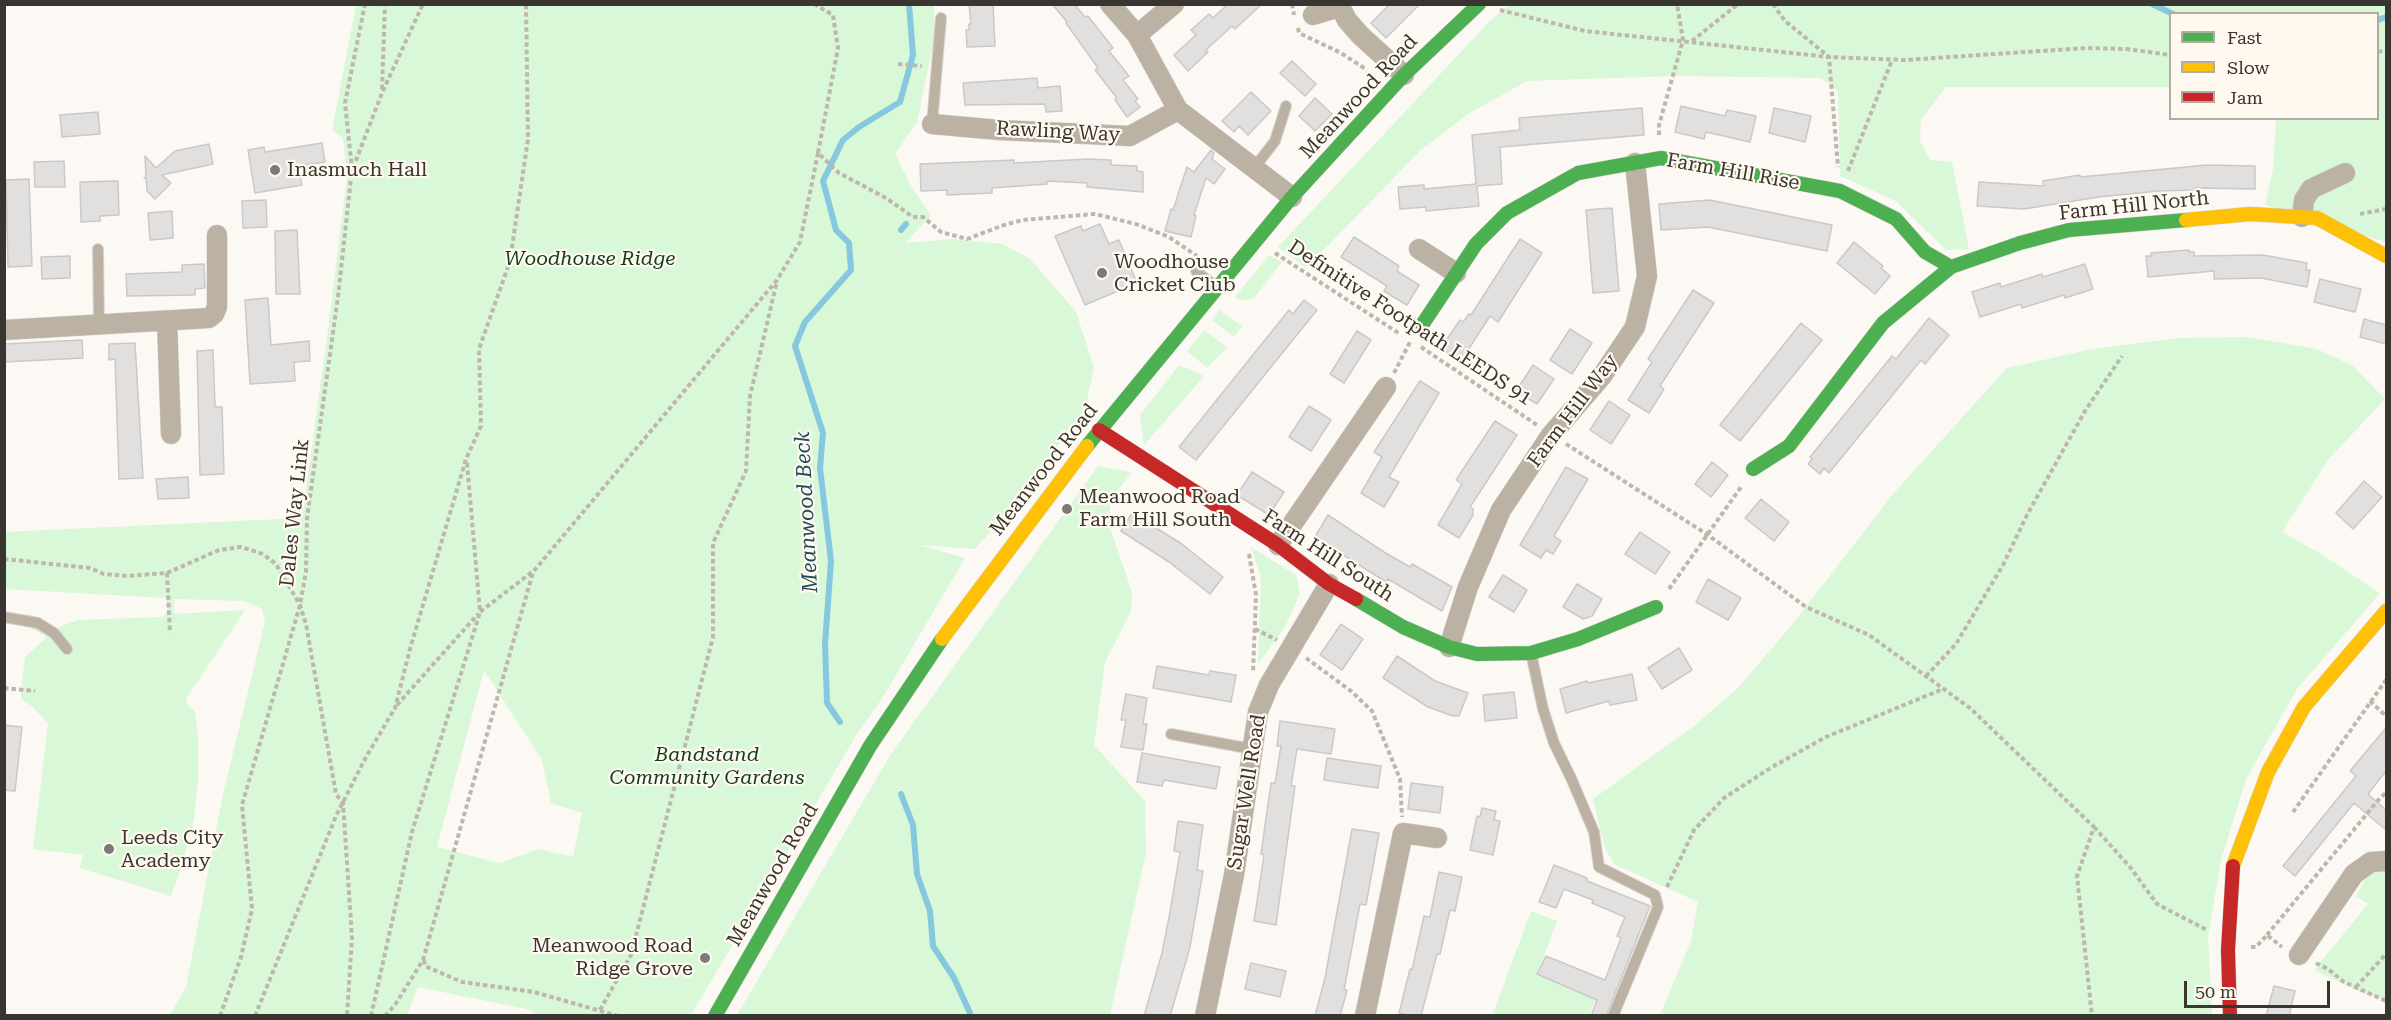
<!DOCTYPE html>
<html>
<head>
<meta charset="utf-8">
<style>
	body { margin:0 }
	#map { position:relative; width:2391px; height:1020px; overflow:hidden; background:#fcf8f4; font-family:"Roboto Serif",serif }
	canvas { display:block }
	.frame { position:absolute; inset:0; border:6px solid #393632; pointer-events:none }
	.legend { position:absolute; left:2169px; top:12px; width:210px; height:108px; box-sizing:border-box; background:#fff9f0; border:2px solid #b0aba4; margin:0; padding:8px 10px; list-style:none; font-size:18px; color:#393632 }
	.legend li { display:flex; align-items:center; gap:12px; height:30px }
	.legend b { width:30px; border:2px solid #b0aba4 }
	.scale { position:absolute; left:2184px; top:981px; width:146px; height:27px; box-sizing:border-box; border:3px solid #393632; border-top:0; padding-left:8px; font-size:18px; line-height:21px; white-space:nowrap; color:#393632; -webkit-text-stroke:4px #fff9f0; paint-order:stroke }
</style>
</head>
<body>
<div id="map">
<canvas width="2391" height="1020"></canvas>
<div class="frame"></div>
<ul class="legend">
<li><b style="height:8px;background:#4caf50"></b>Fast</li>
<li><b style="height:8px;background:#ffc107"></b>Slow</li>
<li><b style="height:8px;background:#c62828"></b>Jam</li>
</ul>
<div class="scale">50 m</div>
</div>
<script>
const c = document.querySelector('canvas').getContext('2d');
c.lineJoin = 'round';
function fill(path, color) { c.fillStyle = color; c.fill(path, 'evenodd'); }
const poly = rows => new Path2D(rows.map(r => 'M' + r).join(''));
function stroke(path, color, width, dash) { c.strokeStyle = color; c.lineWidth = width; c.lineCap = dash ? 'butt' : 'round'; c.setLineDash(dash || []); c.stroke(path); }
function drawText(font, color, halo, rows, align = 'center') {
  c.font = font + ' "Roboto Serif",serif'; c.lineWidth = 4.5; c.setLineDash([]); c.textBaseline = 'middle'; c.strokeStyle = halo; c.fillStyle = color; for (const [text, x, y, turn = 0] of rows) {
    c.save(); c.translate(x, y); c.rotate((+turn || 0) * Math.PI / 180); c.textAlign = isNaN(turn) ? turn : align; if (halo) c.strokeText(text, 0, 0); c.fillText(text, 0, 0); c.restore();
  }
}
fill(poly([
	[356,5,934,5,934,40,917,122,895,154,910,184,931,216,905,243,954,239,1003,244,1030,259,1076,312,1094,367,1085,410,1002,519,975,549,920,545,965,558,883,697,857,734,691,1015,535,1015,531,1010,418,987,407,1015,170,1015,186,987,223,794,265,622,262,609,244,601,174,599,174,614,245,610,187,697,187,704,195,712,198,736,198,779,194,819,183,862,171,896,80,868,83,855,33,849,48,724,33,707,21,699,21,689,25,657,47,637,27,626,28,614,38,617,56,628,78,620,162,617,166,614,167,608,166,598,5,589,4,532,302,518,328,330,347,176,343,138,332,130],
	[484,670,542,760,551,803,582,813,573,857,539,849,499,863,437,847],
	[1509,5,2386,5,2386,242,2265,205,2273,170,2276,119,2378,118,2378,14,2170,14,2170,87,1946,87,1921,119,1920,141,1930,160,1952,162,1969,249,1946,250,1896,201,1840,176,1838,91,1821,78,1675,76,1527,81,1468,114,1420,151,1306,268,1278,247,1491,20],
	[1269,255,1282,262,1254,298,1242,301,1235,297],
	[1219,310,1242,326,1234,337,1212,320],
	[1204,330,1227,347,1207,368,1187,351],
	[2247,337,2317,349,2353,366,2385,399,2328,460,2282,532,2323,555,2380,593,2297,689,2246,779,2221,860,2208,937,2212,1015,1660,1015,1691,941,1698,902,1614,864,1605,848,1593,799,1694,726,1738,688,1791,626,1893,494,2007,368,2092,349,2179,338],
	[1179,365,1204,376,1144,445,1140,415],
	[1098,466,1132,472,1110,500,1110,527,1132,592,1131,611,1105,662,1094,745,1145,801,1146,853,1110,1015,737,1015,891,754],
	[1251,547,1296,575,1300,593,1285,627,1258,664,1261,578],
	[2386,869,2386,999,2365,994,2314,970,2368,904,2356,896,2367,875],
	[1531,911,1557,921,1537,974,1596,999,1589,1015,1492,1016]
]), '#d8f8d8');
stroke(poly([
	[2152,4,2173,14],
	[2378,20,2386,17],
	[901,230,906,224],
	[840,722,827,703,825,644,831,561,820,468,823,433,795,346,805,322,851,270,849,243,836,230,823,181,843,140,859,127,900,102,913,55,909,4],
	[901,794,913,825,917,874,930,911,933,946,954,978,970,1013,969,1016]
]), '#86c8de', 6);
const building = poly([
	[969,4,993,4,995,46,967,47,966,30,969,30,969,24,971,24,969,4],
	[1052,4,1074,4,1085,17,1088,16,1113,48,1109,51,1129,76,1123,80,1138,99,1135,101,1140,107,1127,117,1115,100,1117,98,1095,70,1098,68,1066,23,1067,22,1052,4],
	[1228,4,1262,4,1235,29,1232,26,1206,50,1208,52,1188,71,1174,55,1196,35,1191,30,1209,14,1213,18,1228,4],
	[1390,4,1420,4,1386,38,1371,23,1390,4],
	[1292,61,1316,84,1305,96,1280,73,1292,61],
	[1037,78,1038,88,1060,86,1062,111,1046,112,1045,104,965,105,963,83,1037,78],
	[1251,92,1271,111,1248,135,1239,126,1234,132,1222,121,1251,92],
	[1315,98,1332,114,1315,131,1299,116,1315,98],
	[1681,106,1725,116,1727,110,1756,116,1750,142,1706,132,1704,139,1675,132,1681,106],
	[1642,108,1644,135,1500,147,1502,184,1477,186,1479,206,1426,211,1426,207,1400,209,1398,187,1424,185,1424,189,1476,184,1472,135,1520,130,1519,118,1642,108],
	[1774,108,1811,116,1805,142,1769,133,1774,108],
	[98,112,100,134,62,137,60,115,98,112],
	[322,143,325,162,298,166,302,185,255,193,248,150,264,147,265,152,322,143],
	[209,144,213,164,162,175,171,183,155,199,147,191,146,178,144,178,146,177,145,156,156,168,175,151,209,144],
	[1211,150,1214,153,1212,159,1225,169,1214,184,1206,178,1194,215,1196,216,1191,237,1165,231,1171,209,1173,210,1187,167,1194,172,1211,150],
	[1088,159,1111,160,1111,165,1137,166,1137,171,1143,172,1143,192,1087,187,1087,183,1047,181,1047,184,992,188,992,193,947,195,947,190,921,191,920,164,1014,160,1014,163,1088,159],
	[64,161,65,187,35,187,34,162,64,161],
	[2207,165,2255,166,2255,189,2195,188,2195,190,2158,191,2099,197,2024,209,1977,206,1979,182,2044,186,2043,181,2080,175,2080,177,2207,165],
	[29,179,32,266,8,267,6,180,29,179],
	[118,181,119,215,100,216,100,221,81,222,80,182,118,181],
	[266,200,267,227,243,228,242,201,266,200],
	[1710,200,1832,225,1827,251,1708,227,1661,230,1659,204,1710,200],
	[1612,208,1619,291,1593,293,1586,210,1612,208],
	[172,211,173,238,150,240,148,213,172,211],
	[1100,224,1109,244,1119,240,1137,283,1085,305,1055,236,1081,226,1083,231,1100,224],
	[297,230,300,294,276,294,275,231,297,230],
	[1354,237,1399,266,1397,271,1419,285,1407,305,1384,291,1387,286,1341,257,1354,237],
	[1520,239,1542,253,1498,322,1490,316,1461,361,1441,348,1460,320,1463,322,1469,314,1471,315,1520,239],
	[1854,242,1883,266,1881,268,1890,276,1875,294,1837,263,1854,242],
	[2189,250,2189,252,2194,252,2194,256,2263,255,2307,263,2306,270,2310,270,2307,287,2261,278,2214,279,2214,271,2148,277,2146,256,2152,256,2151,253,2189,250],
	[70,256,70,278,42,279,41,257,70,256],
	[204,264,205,288,195,289,195,295,127,296,126,274,182,272,182,265,204,264],
	[2085,264,2093,289,2065,298,2064,295,2022,308,2021,304,1980,317,1972,292,2000,283,2001,287,2042,274,2043,277,2085,264],
	[2320,279,2361,289,2355,312,2314,302,2320,279],
	[1693,290,1714,303,1660,386,1664,389,1649,413,1628,400,1652,362,1648,359,1693,290],
	[268,298,271,345,309,341,310,361,294,362,295,381,250,384,245,300,268,298],
	[1304,300,1317,310,1196,460,1179,447,1289,310,1293,314,1304,300],
	[1929,318,1949,335,1925,364,1921,360,1829,473,1824,468,1820,474,1808,464,1812,459,1810,457,1892,356,1896,359,1929,318],
	[2364,319,2386,325,2386,344,2360,337,2364,319],
	[1801,323,1822,340,1740,441,1720,425,1801,323],
	[1570,329,1592,343,1572,374,1550,360,1570,329],
	[1357,331,1371,340,1344,383,1330,374,1357,331],
	[82,340,83,358,4,362,4,344,82,340],
	[135,343,143,478,119,479,115,359,109,360,109,344,135,343],
	[213,350,215,407,222,407,224,474,200,475,197,351,213,350],
	[1533,365,1554,379,1537,404,1516,391,1533,365],
	[1420,381,1439,393,1389,477,1399,482,1384,507,1361,493,1382,457,1374,452,1420,381],
	[1609,401,1630,415,1611,444,1590,430,1609,401],
	[1309,406,1331,420,1311,451,1289,437,1309,406],
	[1495,421,1517,435,1470,507,1473,509,1473,515,1459,538,1438,525,1462,484,1456,480,1495,421],
	[1712,462,1728,475,1711,497,1695,484,1712,462],
	[1566,467,1588,479,1554,536,1561,541,1553,554,1546,550,1541,558,1520,545,1566,467],
	[1252,472,1284,492,1269,515,1237,495,1252,472],
	[188,477,189,498,158,499,156,479,188,477],
	[2364,481,2382,497,2353,529,2336,513,2364,481],
	[1761,499,1789,522,1774,541,1745,518,1761,499],
	[1132,513,1182,544,1223,577,1210,594,1169,562,1121,531,1132,513],
	[1328,515,1384,552,1410,567,1412,564,1452,587,1442,611,1388,579,1386,582,1315,537,1328,515],
	[1640,532,1670,552,1655,574,1625,554,1640,532],
	[1503,575,1527,590,1514,612,1489,597,1503,575],
	[1708,579,1741,598,1728,620,1696,602,1708,579],
	[1577,584,1602,599,1592,616,1583,619,1563,607,1577,584],
	[1341,624,1363,639,1342,670,1320,655,1341,624],
	[1679,648,1692,670,1662,689,1648,668,1679,648],
	[1397,656,1435,681,1468,693,1459,716,1453,716,1428,707,1383,678,1397,656],
	[1157,666,1209,675,1210,671,1236,675,1231,702,1153,688,1157,666],
	[1632,674,1637,700,1610,705,1609,701,1566,713,1560,689,1587,681,1588,683,1632,674],
	[1514,692,1517,718,1485,721,1483,695,1514,692],
	[1126,694,1147,698,1143,724,1147,724,1143,750,1121,747,1126,720,1121,720,1126,694],
	[1280,721,1335,729,1331,754,1297,749,1291,786,1295,786,1289,830,1276,925,1254,921,1264,855,1261,854,1271,783,1275,783,1281,746,1277,746,1280,721],
	[4,725,22,727,15,791,4,790,4,725],
	[2386,728,2386,771,2368,794,2386,810,2386,830,2354,803,2295,876,2283,866,2356,776,2350,771,2386,728],
	[1142,753,1220,767,1216,789,1164,780,1162,786,1137,782,1142,753],
	[1327,758,1381,766,1378,788,1324,780,1327,758],
	[1411,783,1443,787,1440,813,1408,809,1411,783],
	[1482,808,1496,811,1494,820,1500,821,1493,855,1470,850,1477,816,1480,817,1482,808],
	[1178,821,1203,825,1197,870,1203,871,1190,947,1170,1016,1144,1016,1162,953,1170,912,1180,852,1174,851,1178,821],
	[1352,829,1379,833,1366,905,1360,904,1344,990,1347,990,1340,1016,1315,1016,1325,978,1352,829],
	[1554,865,1587,878,1587,881,1650,906,1606,1016,1591,1016,1597,1000,1537,974,1546,956,1605,980,1621,938,1617,936,1625,917,1592,903,1593,900,1564,889,1556,908,1539,902,1554,865],
	[1439,872,1462,877,1455,911,1450,910,1440,954,1437,954,1421,1016,1411,1016,1399,1013,1410,969,1412,970,1424,916,1430,917,1439,872],
	[1251,963,1286,971,1280,997,1245,989,1251,963],
	[2274,986,2295,991,2289,1016,2266,1016,2274,986]
]);
fill(building, '#e2e0de');
stroke(building, '#cbc8c9', 1.5);
const lane = poly([
	[932,124,941,18],
	[1254,168,1275,141,1286,106],
	[98,249,99,325],
	[1196,271,1216,287],
	[4,617,38,623,54,633,67,649],
	[1531,653,1543,709,1554,743,1571,778,1594,832,1599,867,1655,895,1658,907,1613,1016],
	[1171,734,1252,749]
]);
const street = poly([
	[1110,4,1137,35,1178,110,1292,197],
	[1341,4,1340,7,1347,20,1360,35,1404,75],
	[1313,15,1340,7],
	[1137,35,1174,4],
	[932,124,999,130,1130,136,1178,110],
	[2302,217,2304,200,2311,189,2345,173],
	[1419,249,1456,273],
	[167,321,171,434],
	[4,330,209,318,214,314,217,307,217,235],
	[1278,545,1386,387],
	[1449,647,1468,587,1501,510,1551,435,1602,376,1635,327,1647,276,1635,163],
	[2299,955,2354,874,2371,862,2386,861],
	[1205,1016,1234,875,1258,712,1269,685,1329,584],
	[1365,1016,1403,833,1437,838]
]);
const fast = poly([
	[1422,325,1476,244,1507,213,1578,173,1661,158,1840,191,1896,219,1925,252,1951,267],
	[1087,446,1292,197,1404,75,1479,4],
	[1753,469,1789,446,1883,323,1951,267,2020,243,2069,230,2186,220],
	[1356,599,1403,627,1449,647,1477,654,1531,653,1578,639,1656,607],
	[715,1016,870,746,942,639]
]);
const slow = poly([
	[2186,220,2250,214,2317,218,2386,256],
	[942,639,1087,446],
	[2233,866,2268,772,2304,707,2386,611]
]);
const jam = poly([
	[1099,430,1278,545,1329,584,1356,599],
	[2230,1016,2228,950,2233,866]
]);
stroke(lane, '#d8d5d2', 12);
stroke(street, '#d8d5d2', 21);
stroke(fast, '#d8d5d2', 15);
stroke(slow, '#d8d5d2', 15);
stroke(jam, '#d8d5d2', 15);
stroke(poly([
	[814,4,833,15,838,48,818,153,839,173,886,198,913,217,923,217,941,232,967,239,1004,225,1023,220,1095,214,1136,224,1169,237,1197,256],
	[1292,4,1294,15],
	[1773,4,1785,21,1829,57,1838,167],
	[1500,10,1585,31,1829,57,1904,60,2087,48,2127,49,2170,55],
	[1298,28,1299,33,1341,53,1367,70],
	[1692,41,1738,4],
	[2378,52,2386,50],
	[898,64,922,66],
	[382,89,385,4],
	[1659,135,1659,125,1683,40,1677,4],
	[353,168,382,93,423,4],
	[1848,171,1892,60],
	[2360,214,2386,209],
	[1275,253,1400,334],
	[1421,347,1537,425],
	[1394,373,1410,342],
	[1566,444,1708,535,1806,607,1869,635,1970,708,2094,827,2077,876,2092,1016],
	[467,463,480,612,532,572],
	[1249,554,1256,595,1253,672],
	[4,559,90,568,104,574,127,576,167,573,219,550,241,547,263,554,276,564,300,605,306,624,336,794,343,803,352,938,347,1016],
	[167,573,170,633],
	[1669,589,1741,487],
	[1255,629,1277,640],
	[1306,658,1351,691,1372,711,1400,779,1402,817],
	[1926,676,1956,644,2003,565,2027,515,2085,411,2122,356],
	[4,688,35,691],
	[2370,701,2386,716],
	[397,705,478,614],
	[2293,812,2386,680],
	[2094,827,2130,867,2157,904,2207,930],
	[1667,887,1694,830,1724,798,1772,767,1826,737,1943,689],
	[2267,935,2380,798,2386,793],
	[2251,947,2256,947,2267,935,2282,947],
	[424,960,425,966,462,982,534,992,618,1016],
	[2316,963,2328,969,2344,982,2386,1001],
	[2356,987,2386,954],
	[600,1010,631,955,713,637,713,543,746,471,750,396,777,281],
	[220,1016,241,957,252,909,242,805,300,605,306,572,307,518,338,297,352,169,345,103,365,4],
	[255,1016,336,816,366,757,395,708,410,649,466,459,481,426,479,349,510,261,528,139,526,4],
	[371,1016,412,832,480,612],
	[385,1016,395,1005,423,960,533,572,777,280,800,242,818,153]
]), '#beb7ae', 4, [4.5, 3]);
stroke(lane, '#bbb2a3', 10);
stroke(street, '#bbb2a3', 20);
stroke(fast, '#4caf50', 14);
stroke(slow, '#ffc107', 14);
stroke(jam, '#c62828', 14);
for (const [x, y, r, color] of [
	[275,170,6,"#7d7a76"],
	[1102,273,6,"#7d7a76"],
	[1067,509,6,"#7d7a76"],
	[109,849,6,"#7d7a76"],
	[705,958,6,"#7d7a76"]
]) { const dot = new Path2D(); dot.arc(x, y, r, 0, 2 * Math.PI); c.fillStyle = color; c.fill(dot); stroke(dot, '#fff9f0', 2); }
drawText('20px', '#393632', '#fff9f0', [
	["Meanwood Road",1359,97,-47],
	["Rawling Way",1058,132,3],
	["Farm Hill Rise",1733,172,10],
	["Farm Hill North",2134,206,-6],
	["Definitive Footpath LEEDS 91",1410,323,33],
	["Farm Hill Way",1573,411,-53],
	["Meanwood Road",1044,470,-52],
	["Dales Way Link",295,513,-84],
	["Farm Hill South",1328,556,33],
	["Sugar Well Road",1247,792,-81],
	["Meanwood Road",773,875,-60]
]);
drawText('20px', '#393632', '#fff9f0', [
	["Inasmuch Hall",287,170],
	["Woodhouse",1114,262],
	["Cricket Club",1114,285],
	["Meanwood Road",1079,497],
	["Farm Hill South",1079,520],
	["Leeds City",121,838],
	["Academy",121,861],
	["Meanwood Road",693,946,"right"],
	["Ridge Grove",693,969,"right"]
], 'left');
drawText('italic 20px', '#103e1b', '#fff9f0', [
	["Woodhouse Ridge",590,259],
	["Bandstand",707,755],
	["Community Gardens",707,778]
]);
drawText('italic 21px', '#214b59', '#fff9f0', [
	["Meanwood Beck",807,512,-93]
]);
</script>
</body>
</html>
